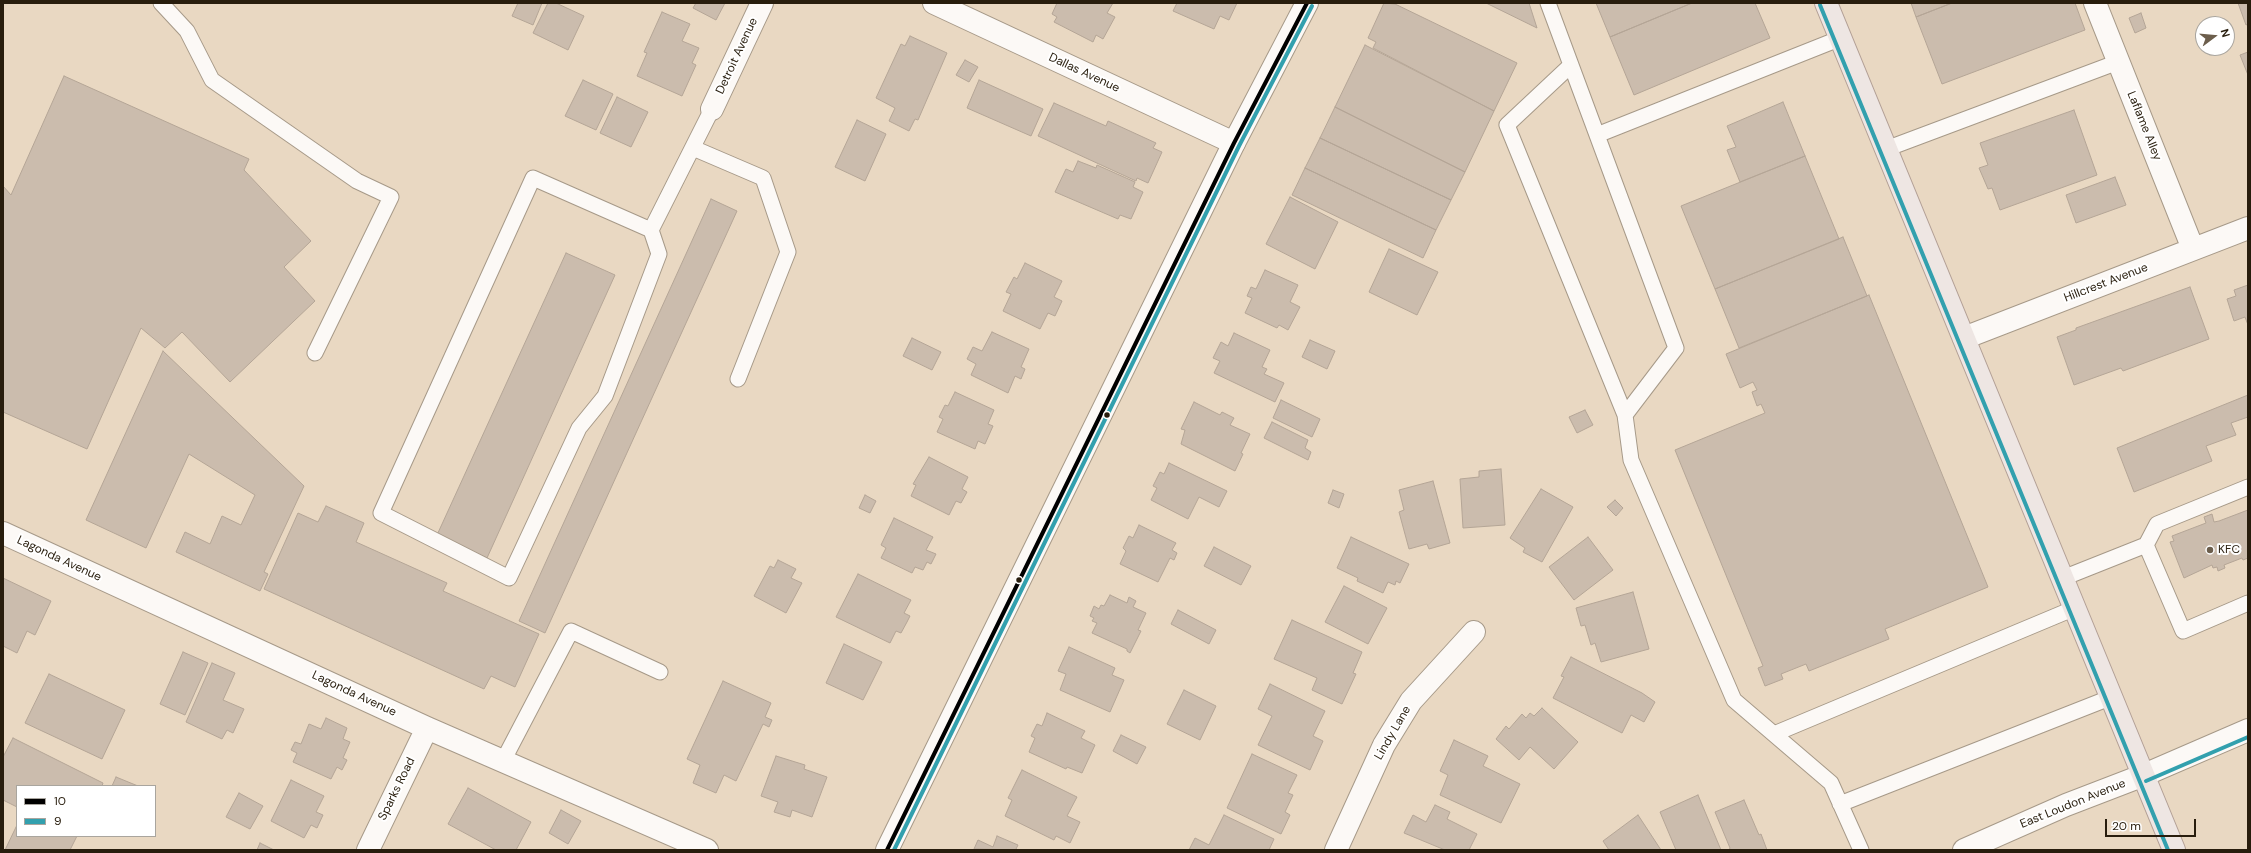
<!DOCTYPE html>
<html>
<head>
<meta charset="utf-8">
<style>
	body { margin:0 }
	#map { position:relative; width:2251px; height:853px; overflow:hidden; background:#e9d8c2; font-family:"DM Sans",sans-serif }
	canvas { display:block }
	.frame { position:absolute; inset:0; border:4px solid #281d0d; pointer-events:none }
	.legend { position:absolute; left:16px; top:785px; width:140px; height:52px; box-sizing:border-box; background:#fff; border:1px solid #a9a59e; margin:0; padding:5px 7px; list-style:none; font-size:12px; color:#281d0d }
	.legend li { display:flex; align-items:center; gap:8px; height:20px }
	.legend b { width:20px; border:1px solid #a9a59e }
	.north { position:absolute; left:2195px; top:16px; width:40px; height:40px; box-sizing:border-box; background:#fff; border:1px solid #a9a59e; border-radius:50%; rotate:74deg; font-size:11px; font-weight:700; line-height:16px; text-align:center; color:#281d0d }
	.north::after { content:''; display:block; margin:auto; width:14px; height:18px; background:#6c5e4c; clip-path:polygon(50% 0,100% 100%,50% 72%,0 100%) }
	.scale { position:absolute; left:2105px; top:819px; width:91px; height:18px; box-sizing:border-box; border:2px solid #281d0d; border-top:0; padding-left:5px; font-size:12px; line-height:14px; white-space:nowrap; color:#281d0d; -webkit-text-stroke:3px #fff; paint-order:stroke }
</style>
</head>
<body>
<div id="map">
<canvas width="2251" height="853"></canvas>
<div class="frame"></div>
<ul class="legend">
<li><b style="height:5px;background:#000"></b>10</li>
<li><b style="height:5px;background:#32a0ae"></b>9</li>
</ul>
<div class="north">N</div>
<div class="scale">20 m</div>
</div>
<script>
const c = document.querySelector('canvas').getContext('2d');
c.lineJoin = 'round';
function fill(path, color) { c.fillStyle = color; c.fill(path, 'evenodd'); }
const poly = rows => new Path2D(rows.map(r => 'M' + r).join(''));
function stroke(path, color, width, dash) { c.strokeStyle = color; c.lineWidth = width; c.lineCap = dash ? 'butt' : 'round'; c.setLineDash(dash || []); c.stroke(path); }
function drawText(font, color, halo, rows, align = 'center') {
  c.font = font + ' "DM Sans",sans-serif'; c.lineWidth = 4; c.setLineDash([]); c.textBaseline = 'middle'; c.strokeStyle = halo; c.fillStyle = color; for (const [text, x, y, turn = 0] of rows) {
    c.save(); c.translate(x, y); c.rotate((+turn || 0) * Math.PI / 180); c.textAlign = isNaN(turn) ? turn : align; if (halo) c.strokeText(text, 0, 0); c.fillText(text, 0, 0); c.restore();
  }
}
const building = poly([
	[518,3,542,3,533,25,512,16,518,3],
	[548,3,556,3,584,16,568,50,533,33,548,3],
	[696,3,725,3,716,20,693,8,696,3],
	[1057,3,1113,3,1107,13,1115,17,1103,39,1096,35,1093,42,1054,22,1057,17,1052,14,1057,3],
	[1177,3,1237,3,1229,20,1220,16,1214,29,1173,11,1177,3],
	[1384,3,1395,4,1517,63,1494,111,1373,48,1376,42,1368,38,1384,3],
	[1486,3,1529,3,1537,28,1486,3],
	[1596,3,1692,3,1610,37,1596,3],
	[1692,3,1755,3,1770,38,1634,95,1610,37,1692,3],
	[1911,3,1952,3,1916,17,1911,3],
	[1952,3,2075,3,2085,30,1942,84,1916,17,1952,3],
	[2238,3,2248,3,2248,24,2246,25,2238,3],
	[662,12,690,24,682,41,699,48,692,63,696,65,682,96,637,76,647,53,644,52,662,12],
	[2141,13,2146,28,2135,33,2129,18,2141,13],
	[910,36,947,53,918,120,915,119,909,131,889,121,895,108,876,98,901,44,905,46,910,36],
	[1365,45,1494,111,1465,172,1335,107,1365,45],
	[2248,52,2248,75,2240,55,2248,52],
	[965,60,978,67,969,82,956,75,965,60],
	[64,76,249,159,244,170,311,241,284,267,315,301,230,382,182,332,165,348,141,328,87,449,3,412,3,186,11,195,64,76],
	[583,80,613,94,596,130,565,116,583,80],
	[979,80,1043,109,1031,136,967,108,979,80],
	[617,97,648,112,631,147,600,133,617,97],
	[1783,102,1805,156,1740,182,1727,150,1736,147,1727,126,1783,102],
	[1054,103,1106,126,1108,121,1156,143,1153,148,1162,152,1148,183,1137,178,1136,181,1038,136,1054,103],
	[1335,107,1465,172,1451,200,1320,138,1335,107],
	[2074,110,2097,175,2000,210,1992,188,1988,189,1979,168,1988,165,1980,143,2074,110],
	[857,120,886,134,865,181,835,167,857,120],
	[1320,138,1451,200,1436,230,1305,168,1320,138],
	[1805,156,1839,239,1715,289,1681,206,1805,156],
	[1078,161,1096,168,1097,165,1135,182,1133,187,1143,192,1131,219,1120,215,1118,219,1055,192,1066,169,1073,172,1078,161],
	[1305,168,1436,230,1423,258,1292,195,1305,168],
	[2115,177,2126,205,2076,223,2066,195,2115,177],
	[1290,197,1338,222,1315,269,1266,244,1290,197],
	[711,199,737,211,545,633,519,621,711,199],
	[1843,237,1867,296,1739,348,1715,289,1843,237],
	[1389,249,1438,272,1417,315,1369,292,1389,249],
	[566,253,615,275,487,558,437,535,566,253],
	[1025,263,1062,281,1054,297,1062,301,1055,316,1048,313,1040,329,1003,311,1011,294,1006,292,1014,277,1017,279,1025,263],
	[1265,270,1298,285,1290,302,1300,307,1288,330,1279,325,1277,328,1245,313,1252,298,1247,296,1251,287,1256,289,1265,270],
	[2248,285,2248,325,2245,317,2234,321,2227,299,2236,296,2234,290,2248,285],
	[2190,287,2209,339,2123,371,2121,368,2074,385,2057,337,2076,330,2076,328,2190,287],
	[1869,295,1988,587,1885,629,1889,639,1809,671,1806,664,1781,674,1783,679,1765,686,1758,668,1763,666,1675,450,1765,413,1761,404,1757,406,1752,392,1757,390,1753,382,1740,388,1726,354,1869,295],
	[992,332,1029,349,1021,367,1025,369,1021,379,1015,376,1008,393,971,375,976,364,967,359,973,347,982,351,992,332],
	[1234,333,1270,350,1262,367,1267,369,1264,374,1284,383,1275,402,1214,373,1220,361,1213,358,1221,342,1228,346,1234,333],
	[912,338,941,352,932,370,903,356,912,338],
	[1310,340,1335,351,1327,369,1302,357,1310,340],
	[163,351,304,486,264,572,268,574,260,591,176,552,185,532,210,544,222,516,241,525,255,495,189,454,146,548,86,520,163,351],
	[955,392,994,410,988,424,993,426,985,444,978,441,975,449,937,432,943,419,939,417,945,405,948,406,955,392],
	[2248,395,2248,417,2231,423,2236,435,2206,446,2212,461,2134,492,2117,448,2248,395],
	[1281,400,1320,419,1312,437,1273,418,1281,400],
	[1194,402,1220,415,1222,412,1234,418,1230,425,1250,434,1241,453,1243,454,1235,471,1181,444,1185,430,1181,429,1194,402],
	[1585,410,1593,425,1577,433,1569,417,1585,410],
	[1272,422,1308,440,1305,448,1311,452,1308,460,1264,438,1272,422],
	[929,457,968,477,962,489,967,492,961,503,956,501,949,515,911,496,916,485,913,484,929,457],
	[1169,463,1227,491,1219,507,1199,497,1188,519,1151,500,1157,488,1153,486,1160,472,1164,474,1169,463],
	[1501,469,1505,525,1463,528,1460,479,1479,477,1479,471,1501,469],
	[1433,481,1450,543,1429,549,1427,544,1409,549,1399,512,1404,510,1399,490,1433,481],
	[1541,489,1573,507,1542,562,1523,552,1525,548,1510,538,1541,489],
	[1333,490,1344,494,1339,508,1328,503,1333,490],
	[865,495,876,501,870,513,859,508,865,495],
	[1615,500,1623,508,1616,516,1607,507,1615,500],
	[326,506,364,523,356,542,447,583,443,591,539,634,515,687,491,676,484,689,264,589,298,513,318,522,326,506],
	[2248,510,2248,558,2243,560,2242,558,2224,565,2225,568,2218,571,2217,567,2213,568,2212,565,2184,578,2170,542,2174,541,2172,536,2206,523,2204,517,2212,514,2214,522,2219,521,2248,510],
	[894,518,933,537,926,550,936,554,931,564,927,562,923,570,915,567,912,573,881,558,886,548,881,545,894,518],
	[1139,525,1176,543,1172,550,1177,553,1174,560,1170,558,1158,582,1120,564,1126,551,1123,548,1129,536,1133,538,1139,525],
	[1351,537,1409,564,1400,583,1396,581,1395,585,1388,582,1383,593,1357,581,1358,578,1337,568,1351,537],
	[1588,537,1613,570,1574,600,1549,567,1588,537],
	[1214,547,1251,566,1241,585,1204,566,1214,547],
	[778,560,796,569,791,578,802,583,786,613,754,596,770,566,774,568,778,560],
	[858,574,911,600,904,613,910,616,907,622,901,633,896,631,890,643,836,617,858,574],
	[3,578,51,601,35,635,27,631,17,653,3,646,3,578],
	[1344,586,1387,608,1368,644,1325,622,1344,586],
	[1633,592,1649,649,1601,662,1595,643,1591,645,1585,625,1581,626,1576,608,1633,592],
	[1110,595,1127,603,1129,597,1136,601,1133,607,1146,613,1138,630,1141,631,1130,653,1127,651,1127,649,1092,633,1097,623,1092,621,1094,618,1090,616,1094,606,1099,609,1101,605,1104,606,1110,595],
	[1178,610,1216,630,1209,644,1171,624,1178,610],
	[1292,620,1362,652,1353,673,1356,674,1342,704,1312,690,1317,678,1274,659,1292,620],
	[844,644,882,662,863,700,826,683,844,644],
	[1069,647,1115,668,1112,675,1124,680,1110,712,1060,690,1066,674,1058,671,1069,647],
	[183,652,208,663,185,715,160,704,183,652],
	[1571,657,1642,693,1655,702,1644,722,1631,715,1622,733,1553,698,1564,677,1561,676,1571,657],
	[212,663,235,673,223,700,244,709,233,733,227,730,222,739,186,722,212,663],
	[49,674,125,710,102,759,25,723,49,674],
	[723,681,771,703,765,717,772,720,769,727,763,724,736,781,724,775,716,793,693,783,700,765,687,759,723,681],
	[1270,684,1325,711,1313,736,1323,741,1310,770,1258,745,1272,716,1258,709,1270,684],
	[1184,690,1216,706,1200,740,1167,724,1184,690],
	[1542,708,1578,742,1554,769,1530,747,1519,760,1496,739,1506,726,1509,729,1522,714,1526,718,1530,713,1534,716,1542,708],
	[1047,713,1085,731,1081,738,1095,745,1082,773,1067,767,1066,769,1029,752,1035,738,1031,736,1037,724,1042,726,1047,713],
	[326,718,347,728,343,739,350,742,343,758,347,760,342,770,337,767,331,779,293,762,297,753,291,750,295,742,301,744,309,724,321,729,326,718],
	[1121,735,1146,747,1137,764,1113,751,1121,735],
	[13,738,103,783,102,786,17,786,17,807,3,800,3,757,13,738],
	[1454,740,1488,756,1483,766,1520,784,1501,823,1440,795,1448,775,1440,771,1454,740],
	[1252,754,1297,775,1288,793,1293,795,1285,812,1290,815,1281,834,1227,808,1252,754],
	[776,756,805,765,804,769,827,777,812,817,792,810,790,817,774,812,778,802,761,796,776,756],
	[1022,770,1077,797,1067,816,1080,822,1070,843,1056,836,1054,840,1005,816,1012,800,1008,798,1022,770],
	[116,777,138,786,112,786,116,777],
	[291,780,324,796,316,812,323,815,317,828,311,825,304,838,271,821,291,780],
	[468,788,531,822,516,850,496,850,448,824,468,788],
	[239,793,263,806,250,829,226,817,239,793],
	[1698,795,1721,850,1676,850,1660,812,1698,795],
	[1744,800,1759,835,1761,834,1767,850,1729,850,1730,848,1715,812,1744,800],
	[1435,805,1450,812,1447,819,1477,834,1469,850,1445,850,1404,833,1413,815,1426,822,1435,805],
	[561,810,581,821,568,844,549,833,561,810],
	[1224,815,1274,839,1269,850,1189,850,1195,838,1209,845,1224,815],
	[1638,815,1661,850,1609,850,1603,841,1638,815],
	[17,825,17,836,77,836,70,850,5,850,17,825],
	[997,836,1018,845,1016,849,1018,850,974,849,978,840,993,847,997,836],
	[260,843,274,850,257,850,260,843]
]);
fill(building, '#cbbcad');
stroke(building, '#b4a596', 1);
const service = poly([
	[161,3,187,31,212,80,357,181,391,197,315,353],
	[1548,3,1676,348,1625,415,1631,460,1734,700,1831,783,1861,850],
	[1571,65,1507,125,1625,415],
	[1597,135,1841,38],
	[693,148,763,178,788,252,738,379],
	[1886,149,2118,62],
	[651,230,659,254,605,396,579,428,509,578,381,513,533,178,651,230,712,109],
	[2146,545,2183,631,2248,603],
	[2063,578,2146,545,2157,524,2248,487],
	[1774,734,2075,608],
	[503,761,571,631,660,672],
	[1840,804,2112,697]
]);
const minor = poly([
	[934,3,1234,143],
	[2095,3,2193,249],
	[712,109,762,3],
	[1964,338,2248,228],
	[3,533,427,728,707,850],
	[368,850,427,728],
	[1336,850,1384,745,1411,701,1474,632],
	[1964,850,2066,805,2144,775]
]);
const secondary = poly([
	[2144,775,2248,730],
	[887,850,1234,143,1307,3]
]);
const primary = poly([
	[1826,3,2174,850]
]);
stroke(service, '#a69988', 17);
stroke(minor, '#a69988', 24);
stroke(secondary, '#a69988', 24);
stroke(primary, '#b3a096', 24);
stroke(service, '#fcf9f6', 15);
stroke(minor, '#fcf9f6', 22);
stroke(secondary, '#fcf9f6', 22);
stroke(primary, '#eee6e3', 22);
stroke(poly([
	[887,850,1234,143,1307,3]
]), '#000', 4);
stroke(poly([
	[1820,5,2168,850],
	[2146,781,2248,737],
	[894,850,1239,146,1312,6]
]), '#32a0ae', 4);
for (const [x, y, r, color] of [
	[1107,415,3.5,"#281d0d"],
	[2210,550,4,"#6c5e4c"],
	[1019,580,3.5,"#281d0d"]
]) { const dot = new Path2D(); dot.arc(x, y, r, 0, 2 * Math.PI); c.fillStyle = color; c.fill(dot); stroke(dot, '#fff', 1.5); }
drawText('12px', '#281d0d', '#fff', [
	["Detroit Avenue",737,56,-65],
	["Dallas Avenue",1084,73,25],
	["Laflame Alley",2144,126,68],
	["Hillcrest Avenue",2106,283,-21],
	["Lagonda Avenue",59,559,25],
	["Lagonda Avenue",354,694,25],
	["Lindy Lane",1393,733,-60],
	["Sparks Road",397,789,-64],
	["East Loudon Avenue",2073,804,-22]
]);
drawText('12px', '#281d0d', '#fff', [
	["KFC",2218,550]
], 'left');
</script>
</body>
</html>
